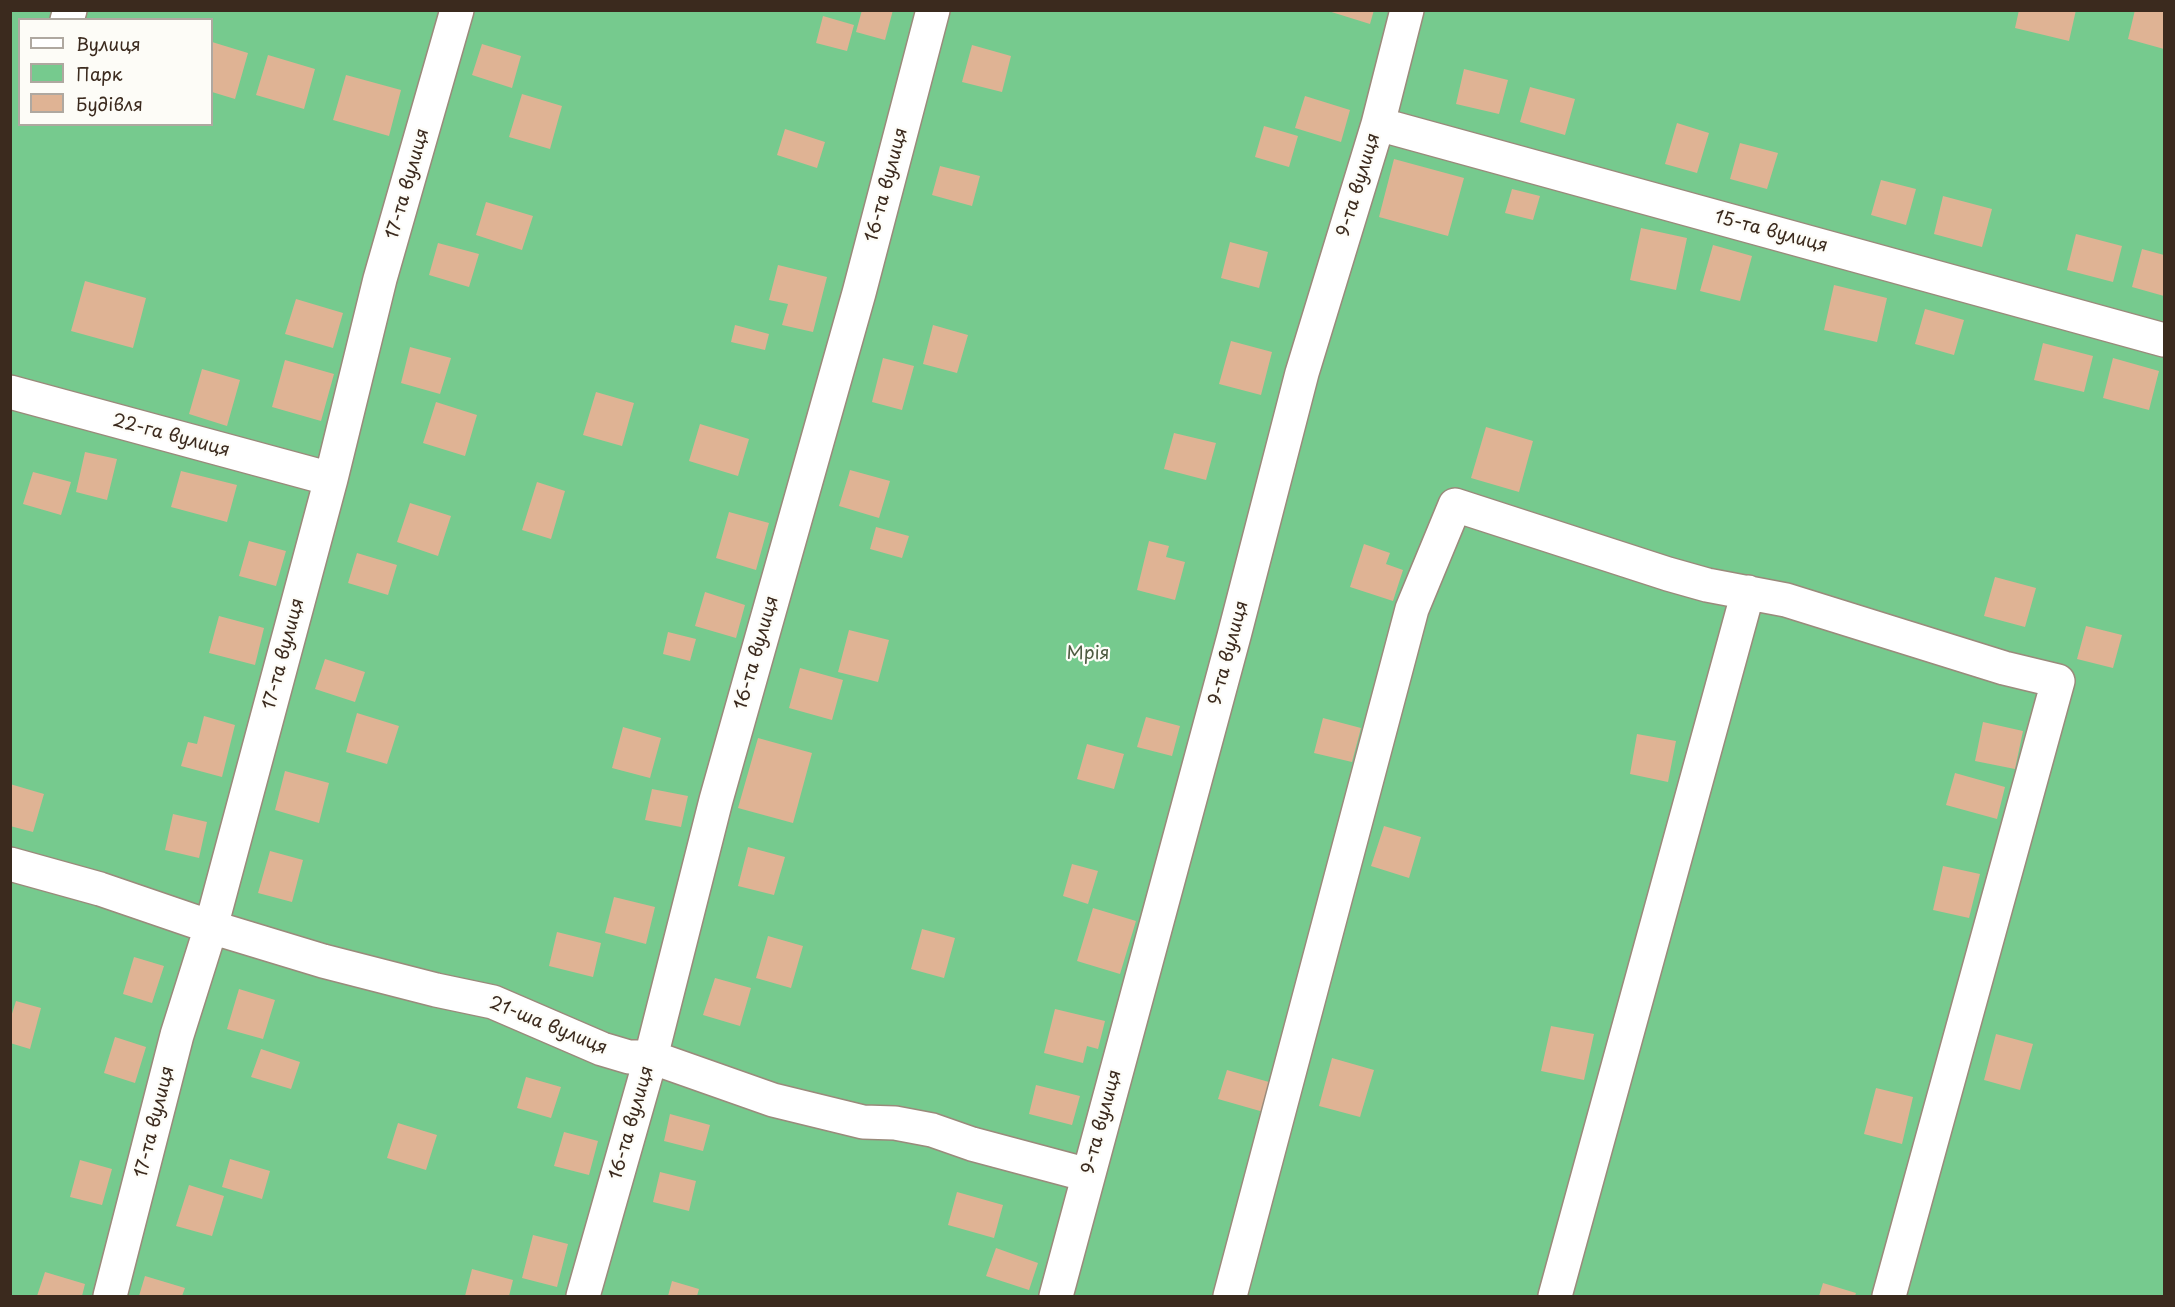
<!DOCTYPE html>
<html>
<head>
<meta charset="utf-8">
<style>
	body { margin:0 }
	#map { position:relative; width:2175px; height:1307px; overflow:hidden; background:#f8ead8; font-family:"Playpen Sans",sans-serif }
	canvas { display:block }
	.frame { position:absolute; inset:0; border:12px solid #3b2a1e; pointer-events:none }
	.legend { position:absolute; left:18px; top:18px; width:195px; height:108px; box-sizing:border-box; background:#fdfcf7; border:2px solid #afa8a0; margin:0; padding:8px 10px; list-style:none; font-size:18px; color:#3b2a1e }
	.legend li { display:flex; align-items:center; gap:12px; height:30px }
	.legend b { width:30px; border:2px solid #afa8a0 }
</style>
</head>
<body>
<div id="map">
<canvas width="2175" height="1307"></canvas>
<div class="frame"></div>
<ul class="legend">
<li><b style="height:8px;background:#fff"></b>Вулиця</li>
<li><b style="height:16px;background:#76ca8e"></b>Парк</li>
<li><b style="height:16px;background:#dfb394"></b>Будівля</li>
</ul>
</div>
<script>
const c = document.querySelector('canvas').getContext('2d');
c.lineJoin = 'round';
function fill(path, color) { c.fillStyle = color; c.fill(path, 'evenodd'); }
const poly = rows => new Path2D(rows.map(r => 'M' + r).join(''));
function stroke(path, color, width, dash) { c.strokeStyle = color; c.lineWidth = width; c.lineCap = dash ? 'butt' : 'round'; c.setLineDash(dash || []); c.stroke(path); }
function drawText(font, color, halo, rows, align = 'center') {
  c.font = font + ' "Playpen Sans",sans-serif'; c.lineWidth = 4.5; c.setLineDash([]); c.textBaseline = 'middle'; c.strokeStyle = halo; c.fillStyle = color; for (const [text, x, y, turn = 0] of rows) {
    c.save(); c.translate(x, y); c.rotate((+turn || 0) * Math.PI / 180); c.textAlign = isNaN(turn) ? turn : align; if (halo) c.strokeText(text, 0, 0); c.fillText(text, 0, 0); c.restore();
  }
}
fill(poly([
	[11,11,2164,11,2164,1296,11,1296],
	[20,20,212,20,212,124,20,124]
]), '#76ca8e');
fill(poly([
	[862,10,893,10,885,40,856,32],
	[1325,10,1374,10,1370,24],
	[2019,10,2076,10,2069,41,2015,28],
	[2135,10,2164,10,2164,49,2128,39],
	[823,16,854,25,847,51,816,43],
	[212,42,248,53,235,99,212,92],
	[482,44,521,56,512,88,472,75],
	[972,45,1011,56,1002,92,962,82],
	[268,55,315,69,304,109,256,95],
	[1464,69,1508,80,1499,114,1456,104],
	[346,75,401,90,389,136,333,120],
	[1530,87,1575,99,1565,135,1520,122],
	[522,94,562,106,550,149,509,137],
	[1305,96,1350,110,1341,142,1295,128],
	[1677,123,1709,133,1697,173,1665,164],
	[1264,126,1298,136,1289,167,1255,157],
	[785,129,825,142,817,168,777,155],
	[1740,143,1778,153,1767,189,1730,179],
	[1394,159,1464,178,1448,236,1379,217],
	[940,166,980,176,972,206,932,195],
	[1881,180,1916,189,1906,225,1871,215],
	[1512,189,1540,196,1533,220,1505,213],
	[1943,196,1992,209,1982,247,1934,234],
	[486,202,533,216,522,250,476,235],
	[1641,228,1687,238,1676,290,1630,280],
	[2076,234,2122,246,2113,282,2067,270],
	[1230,242,1268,252,1259,288,1221,278],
	[438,243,479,254,469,287,429,275],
	[1713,245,1752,256,1740,301,1700,291],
	[2142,249,2164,255,2164,296,2132,287],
	[778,265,827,277,813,332,782,325,788,304,769,300],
	[85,281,146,298,133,348,71,331],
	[1834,285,1887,298,1877,342,1824,330],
	[296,299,343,313,333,348,285,334],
	[1925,309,1964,320,1954,355,1915,344],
	[735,325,769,334,765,350,731,342],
	[933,325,968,335,957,373,923,364],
	[1231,341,1272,352,1261,395,1219,384],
	[2043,343,2093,356,2084,392,2034,380],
	[410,347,451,358,440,394,401,383],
	[883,358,914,366,902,410,872,402],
	[2113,358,2159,371,2149,410,2103,398],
	[285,360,334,374,321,421,272,407],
	[202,369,240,380,227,426,189,414],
	[596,392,634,403,622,446,583,435],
	[436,402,477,415,465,456,423,443],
	[700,424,749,439,738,476,689,461],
	[1486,427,1533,441,1519,492,1471,478],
	[1174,433,1216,443,1206,480,1164,469],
	[85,452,117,459,107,500,76,492],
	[850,470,890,481,879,518,839,506],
	[181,471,237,485,227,522,171,507],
	[33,472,71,482,61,515,23,504],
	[537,482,565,491,551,539,522,530],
	[410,503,451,516,438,556,397,542],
	[729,512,769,523,756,570,716,558],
	[876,527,909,536,902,558,870,549],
	[249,541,286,551,276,586,239,576],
	[1149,541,1169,546,1166,557,1185,562,1175,600,1137,590],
	[1364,544,1390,553,1386,564,1403,570,1393,601,1350,587],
	[357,553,397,565,388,595,348,583],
	[1995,577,2036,588,2025,627,1984,616],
	[705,592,745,605,736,638,695,626],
	[219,616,264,628,255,665,209,653],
	[2086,626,2122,635,2113,668,2077,659],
	[849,630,889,640,878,682,838,672],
	[668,632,696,639,690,661,663,654],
	[325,659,365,672,355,702,315,689],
	[800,668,843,680,832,720,789,708],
	[357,713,399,726,387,764,346,752],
	[204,716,235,725,222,777,181,766,188,742,197,744],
	[1146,717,1180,726,1172,756,1137,747],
	[1323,718,1361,728,1352,762,1314,753],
	[1983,722,2023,731,2015,769,1975,761],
	[623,727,661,738,650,778,612,768],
	[1637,734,1676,741,1668,782,1630,774],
	[758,738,812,753,793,823,738,808],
	[1087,744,1124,754,1114,789,1077,779],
	[285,771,329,783,319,823,275,810],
	[1955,773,2005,787,1997,819,1946,805],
	[10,784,44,794,33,832,10,826],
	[652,789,688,796,681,827,645,820],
	[173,814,207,822,199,858,165,850],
	[1384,826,1421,837,1409,878,1371,866],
	[748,847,785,857,774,895,738,886],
	[270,851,303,860,292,902,258,893],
	[1072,864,1098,871,1088,904,1063,896],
	[1943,866,1980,874,1969,918,1933,910],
	[614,897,655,907,646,944,605,933],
	[1093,908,1136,921,1120,974,1077,961],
	[922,929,955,938,944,978,911,969],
	[557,932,601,943,593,977,549,966],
	[768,936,803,946,791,988,756,978],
	[134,957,164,966,152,1003,123,994],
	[715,978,751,988,740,1026,703,1015],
	[239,989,275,1000,263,1039,227,1029],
	[16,1001,41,1008,30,1049,10,1043,10,1020],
	[1055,1009,1105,1021,1098,1049,1087,1046,1083,1063,1044,1053],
	[1551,1026,1594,1034,1584,1080,1541,1071],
	[1996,1034,2033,1044,2020,1090,1984,1080],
	[115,1037,146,1047,135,1083,104,1073],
	[261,1049,300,1062,291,1089,251,1077],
	[1332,1058,1374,1070,1360,1117,1319,1106],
	[1227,1070,1276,1084,1267,1113,1218,1099],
	[526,1077,561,1087,551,1118,517,1108],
	[1036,1085,1080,1096,1072,1125,1029,1114],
	[1876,1088,1913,1097,1902,1144,1864,1134],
	[670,1114,710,1125,703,1151,664,1141],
	[398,1123,437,1135,426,1170,387,1158],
	[564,1132,598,1141,589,1175,554,1166],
	[230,1159,270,1171,262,1199,222,1187],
	[80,1160,112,1169,102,1205,70,1197],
	[660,1172,696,1181,689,1211,653,1202],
	[189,1185,224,1196,212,1236,176,1226],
	[957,1192,1003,1205,994,1238,948,1225],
	[533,1235,568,1244,557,1287,522,1278],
	[996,1248,1038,1263,1029,1290,986,1276],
	[472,1269,513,1280,509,1296,465,1296],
	[45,1272,85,1284,82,1296,37,1296],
	[145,1276,185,1288,182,1296,139,1296],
	[672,1281,699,1289,697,1296,668,1296],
	[1823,1283,1856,1293,1855,1296,1819,1296]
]), '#dfb394');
const minor = poly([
	[67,20,70,10],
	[1378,124,2164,340],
	[10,392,331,479],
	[10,864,100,889,211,927,323,961,436,990,493,1002,602,1049,629,1057,651,1057,773,1100,863,1122,895,1123,932,1130,972,1144,1088,1175],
	[110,1296,177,1035,211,927,331,479,380,279,457,10],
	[583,1296,651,1057,716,800,859,293,933,10],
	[1056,1296,1234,636,1302,373,1378,124,1407,10],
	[1230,1296,1412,609,1455,505,1668,574,1707,585,1786,600,2004,668,2058,681,1889,1296],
	[1555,1296,1748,592]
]);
stroke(minor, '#9a8a7b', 36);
stroke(minor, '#fff', 33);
drawText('18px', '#3b2a1e', '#fdfcf7', [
	["17-та вулиця",408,184,-74],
	["16-та вулиця",887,185,-75],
	["9-та вулиця",1359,185,-73],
	["15-та вулиця",1771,232,15],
	["22-га вулиця",171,436,15],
	["16-та вулиця",757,653,-74],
	["9-та вулиця",1229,653,-75],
	["17-та вулиця",284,654,-75],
	["21-ша вулиця",548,1026,22],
	["17-та вулиця",155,1122,-76],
	["9-та вулиця",1102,1122,-75],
	["16-та вулиця",632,1123,-74]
]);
drawText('18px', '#4d5a40', '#fdfcf7', [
	["Мрія",1088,654]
]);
</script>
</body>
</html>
